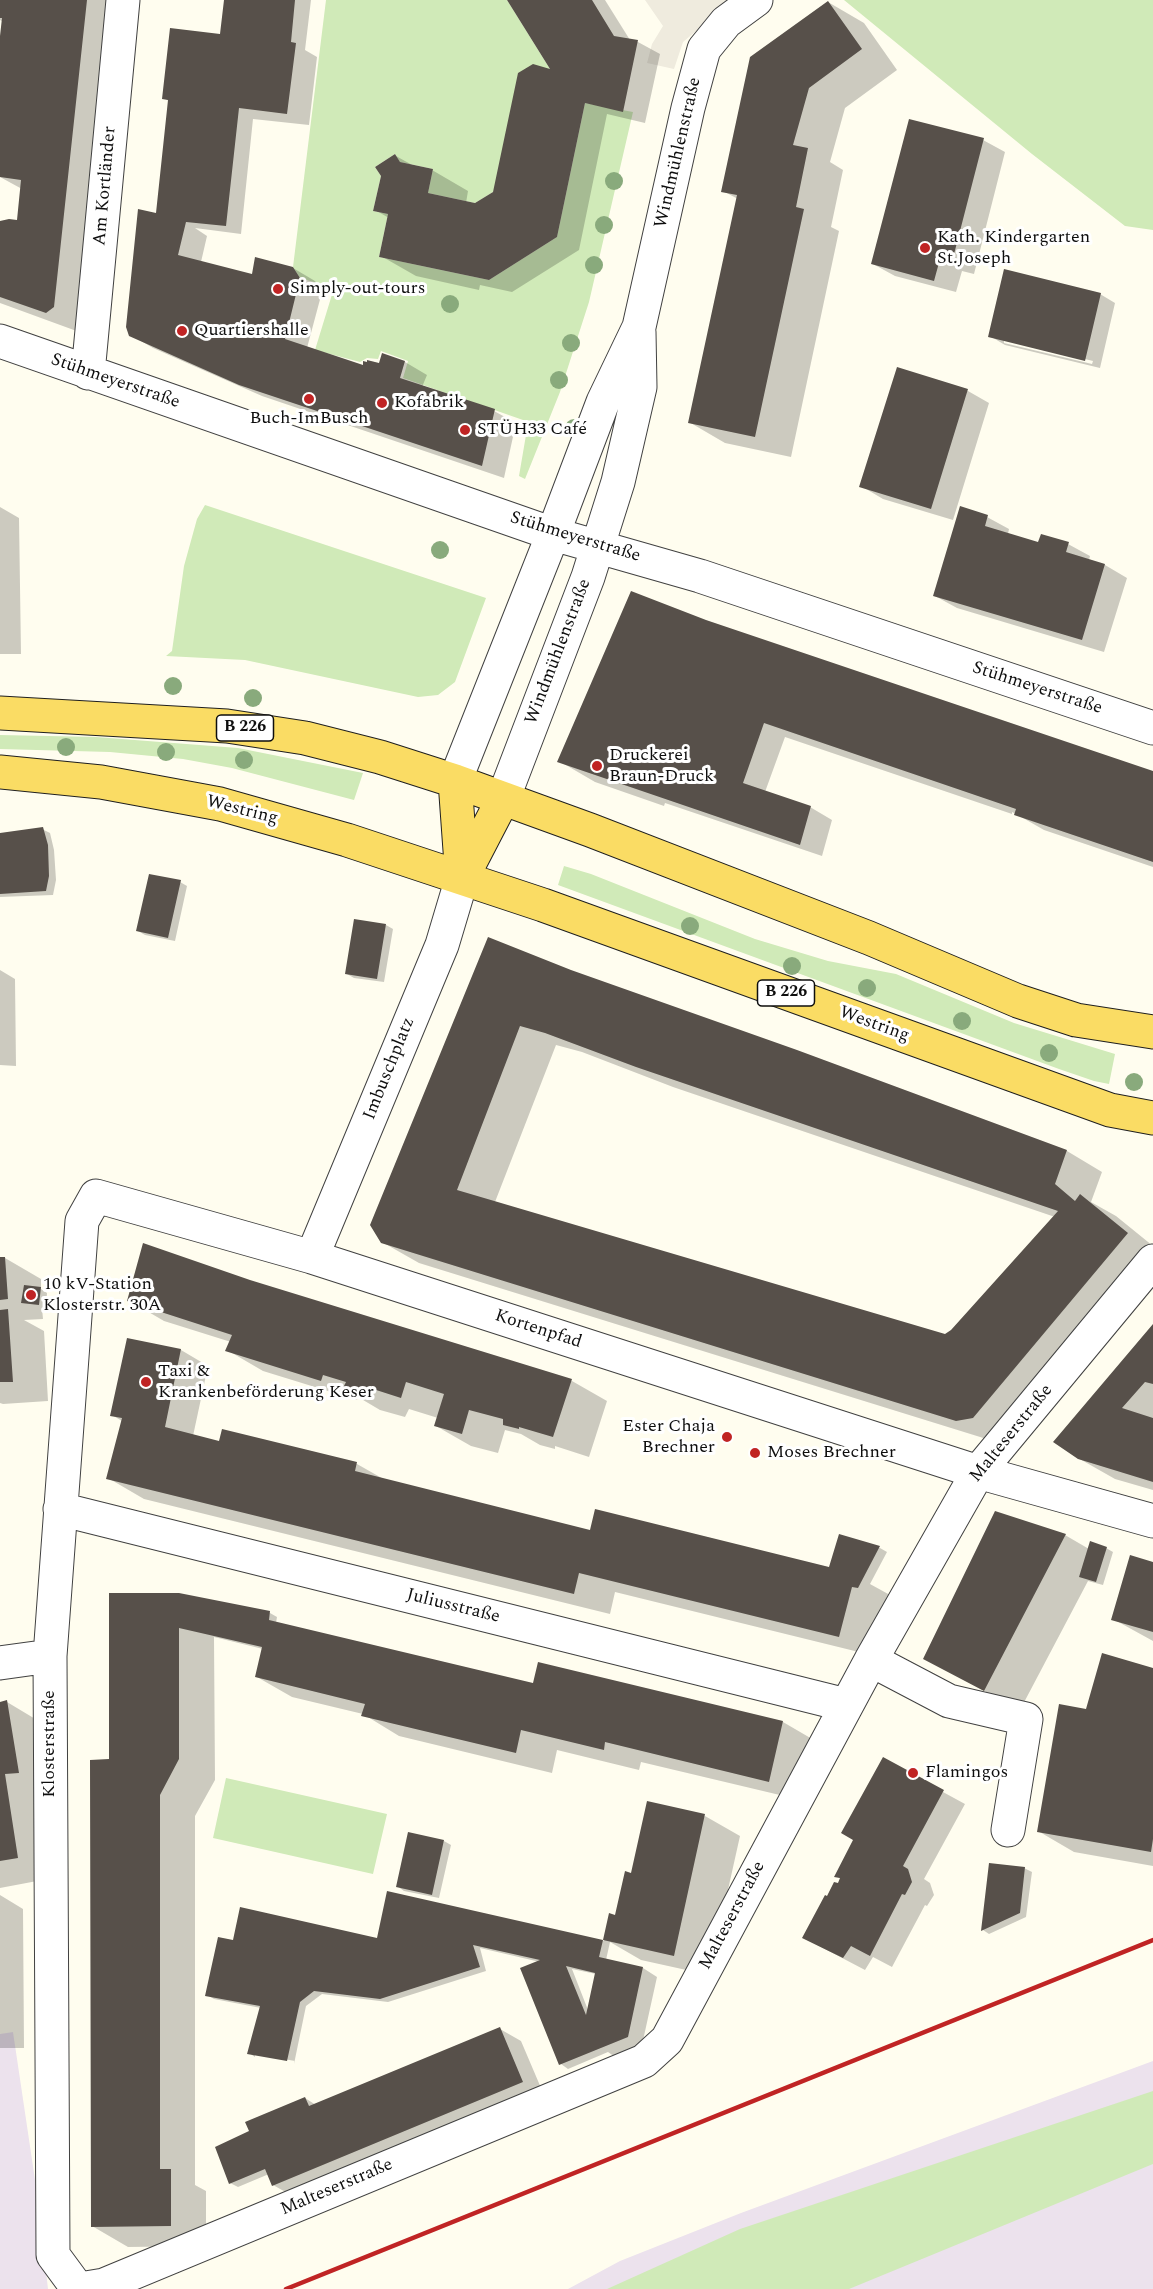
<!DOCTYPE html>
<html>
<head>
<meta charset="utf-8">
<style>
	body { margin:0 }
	canvas { display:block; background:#fffdef }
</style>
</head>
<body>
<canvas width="1153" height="2289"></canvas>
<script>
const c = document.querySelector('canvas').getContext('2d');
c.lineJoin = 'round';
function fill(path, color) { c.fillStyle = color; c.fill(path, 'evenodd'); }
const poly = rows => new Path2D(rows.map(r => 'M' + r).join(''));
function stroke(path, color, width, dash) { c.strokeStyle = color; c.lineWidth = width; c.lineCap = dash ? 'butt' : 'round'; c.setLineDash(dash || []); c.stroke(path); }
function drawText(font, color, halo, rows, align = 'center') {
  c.font = font + ' Spectral,serif'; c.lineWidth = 6; c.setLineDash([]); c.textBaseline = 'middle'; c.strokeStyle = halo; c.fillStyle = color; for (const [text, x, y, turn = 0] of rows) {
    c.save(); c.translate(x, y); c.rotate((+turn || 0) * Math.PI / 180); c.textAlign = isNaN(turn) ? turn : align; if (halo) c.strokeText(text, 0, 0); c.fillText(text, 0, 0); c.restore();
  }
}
fill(poly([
	[13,2032,38,2200,48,2289,0,2289,0,2034],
	[1153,2061,1153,2289,568,2289,620,2261,741,2213]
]), '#ece2ed');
fill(poly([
	[326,0,507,0,550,69,493,192,475,203,428,193,433,169,400,162,395,154,375,167,381,176,373,211,388,214,379,257,489,280,557,237,585,103,633,112,589,302,560,392,525,479,519,476,526,435,523,420,403,378,408,361,381,351,378,359,367,358,360,362,315,350,334,288,300,278,293,267],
	[844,0,1153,0,1153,230,1125,226,1032,154],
	[205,505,486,598,455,682,438,695,418,697,245,660,166,656,172,651,184,566,197,519],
	[0,735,96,737,238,748,363,773,354,800,232,768,183,759,110,752,0,749],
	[564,866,591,874,755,939,828,961,896,974,1014,1023,1115,1054,1109,1084,1094,1081,1059,1069,558,885],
	[226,1778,387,1814,373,1874,213,1838],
	[1153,2091,1153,2164,849,2289,607,2289,740,2229]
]), '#d0eab8');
fill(poly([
	[645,0,733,0,683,42,674,69,647,63,652,44,663,26]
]), '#efebde');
fill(poly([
	[0,0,110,0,84,240,98,248,82,333,0,303,0,222,19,221,22,189,0,177,0,47,3,22,0,20],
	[225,0,311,0,305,50,317,57,309,125,253,119,241,234,195,228,207,236,201,262,253,276,293,268,315,281,322,292,307,348,364,367,380,365,383,355,405,362,427,375,422,387,494,411,516,423,504,478,262,396,153,348,131,335,164,217,169,101,164,98,221,36],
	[508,0,605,0,630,40,638,42,660,54,645,123,607,114,579,250,512,292,480,285,479,290,416,276,381,256,389,218,375,210,396,156,414,166,432,170,468,191,466,203,475,205,494,193,554,72],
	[828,2,864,23,897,70,845,108,830,162,843,170,831,227,839,231,791,457,725,443,689,422,738,199,723,191],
	[983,140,1005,152,974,274,962,271,956,292,895,276,873,264],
	[1100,294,1115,303,1100,368,1005,345,990,336],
	[1004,339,1093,361,1092,364,1004,343],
	[898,369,968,391,989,403,953,520,883,499,861,486],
	[0,507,19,518,21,654,0,654],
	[987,517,1009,529,1008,534,1039,543,1068,544,1090,556,1089,560,1105,565,1127,578,1104,652,957,608,935,596],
	[705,621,1153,773,1153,867,1044,830,1016,814,1012,812,1012,814,785,737,765,792,810,807,832,820,822,856,665,803,664,806,595,782,559,761],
	[42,829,50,833,54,850,56,880,53,895,0,897,0,834],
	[180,882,187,886,175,941,145,935,138,931],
	[386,925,393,929,384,982,354,978,347,974],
	[488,939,570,972,797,1052,1067,1151,1102,1172,1091,1202,1116,1216,1153,1246,993,1441,419,1263,382,1242],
	[556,1045,582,1052,673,1087,1055,1217,952,1331,946,1336,495,1202],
	[0,970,15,979,16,1066,0,1065],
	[5,1258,41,1279,41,1289,47,1293,46,1308,42,1308,43,1319,24,1320,44,1331,48,1401,3,1404,0,1403,0,1259],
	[249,1282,572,1381,607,1401,589,1457,555,1446,555,1449,540,1445,521,1434,505,1430,498,1453,471,1446,436,1426,438,1418,409,1409,405,1417,380,1410,358,1397,357,1400,263,1371,227,1350,231,1342,164,1321,128,1300],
	[1153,1327,1153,1490,1115,1479,1078,1458],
	[128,1339,181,1350,208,1366,193,1436,220,1442,223,1431,357,1464,387,1481,591,1531,836,1570,840,1536,880,1548,887,1552,870,1584,890,1595,875,1656,615,1592,610,1614,144,1499,108,1478,122,1421,112,1415],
	[996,1513,1065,1535,1089,1549,1106,1548,1113,1552,1103,1585,1088,1581,1020,1710,925,1659],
	[1153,1563,1153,1641,1113,1619],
	[179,1595,270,1613,277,1617,276,1623,534,1685,539,1664,783,1722,819,1743,805,1801,641,1762,639,1770,557,1750,552,1773,399,1736,363,1714,292,1697,257,1677,263,1649,214,1637,215,1780,195,1816,195,2185,206,2191,206,2246,128,2247,92,2226,110,1761],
	[1153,1670,1153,1866,1074,1852,1038,1831,1093,1712],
	[7,1702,42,1723,53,1878,0,1888,0,1703],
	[943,1792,965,1804,924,1879,930,1883,934,1895,927,1906,925,1905,892,1967,873,1957,865,1970,804,1938,827,1898,841,1879,836,1876],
	[705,1816,740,1836,709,1975,641,1960,610,1942,606,1960,643,1968,657,1977,642,2045,615,2057,608,2052,568,2069,561,2064,522,1969,540,1962,480,1948,486,1971,388,2002,322,1994,306,2006,294,2064,255,2057,294,2064,295,2061,255,2054,255,2057,249,2053,261,2008,214,1999,207,1995,234,1942,378,1940,388,1893,604,1941,610,1915,616,1916,633,1875],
	[572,1969,596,1974,588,2010],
	[444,1841,451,1845,439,1898,404,1891,397,1886],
	[1024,1868,1032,1872,1026,1917,989,1934,983,1930],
	[0,1895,23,1909,24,2048,0,2048],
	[500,2029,521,2041,544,2095,309,2205,273,2185,269,2174,238,2187,230,2183,251,2132,305,2098,316,2105]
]), '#0003');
fill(poly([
	[0,0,87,0,54,307,46,313,0,297,0,221,9,219,17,220,21,180,0,177,0,36,2,18,0,18],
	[224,0,295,0,291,42,296,43,287,114,239,108,226,226,186,222,178,255,252,274,255,257,293,267,300,278,285,339,363,365,363,361,367,362,367,360,379,363,382,353,405,361,400,378,495,409,482,466,239,385,129,336,126,327,138,209,156,213,168,100,162,99,170,28,220,34],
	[507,0,592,0,614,36,638,40,623,112,585,103,557,237,489,280,379,257,388,214,373,211,381,176,375,167,395,154,400,162,433,169,428,193,475,203,493,192,518,73,533,64,550,69],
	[828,1,862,49,809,88,793,145,808,148,796,207,804,209,755,437,688,423,737,195,721,192,750,57],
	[909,119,984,138,952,262,940,259,934,281,871,264],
	[1004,269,1101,293,1085,361,988,337],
	[897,367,968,389,931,509,859,487],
	[960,506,988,515,985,526,1038,542,1041,534,1069,542,1066,552,1105,564,1082,640,933,596],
	[631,591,706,620,1153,771,1153,862,1014,815,1016,809,764,723,743,783,811,806,800,845,557,762],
	[43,827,48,845,49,876,46,891,0,894,0,833],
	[149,874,181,880,168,938,136,931],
	[354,919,386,924,377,979,345,974],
	[488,937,571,970,797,1050,1067,1150,1055,1184,1075,1201,1080,1194,1128,1233,973,1418,956,1421,381,1243,370,1225],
	[520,1026,545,1033,636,1067,1058,1211,951,1330,945,1334,457,1190],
	[143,1243,250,1280,572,1379,553,1437,519,1427,519,1429,503,1425,503,1419,469,1410,462,1434,434,1426,444,1394,406,1382,401,1398,373,1389,369,1398,342,1390,346,1382,323,1375,321,1381,225,1351,232,1335,127,1301],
	[0,1257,5,1257,8,1299,0,1300],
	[24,1285,41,1287,39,1305,21,1303],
	[8,1309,13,1382,0,1382,0,1310],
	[1153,1324,1153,1384,1145,1382,1122,1408,1153,1418,1153,1482,1078,1459,1053,1442],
	[127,1338,181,1349,165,1427,219,1441,222,1429,357,1462,355,1471,590,1530,595,1509,829,1567,839,1534,880,1546,858,1588,852,1587,839,1637,579,1573,574,1594,106,1479,122,1418,110,1416],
	[995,1511,1066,1534,984,1691,923,1659],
	[1090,1541,1107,1547,1096,1582,1079,1577],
	[1130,1555,1153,1562,1153,1632,1111,1620],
	[109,1593,179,1593,270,1611,269,1620,533,1683,538,1662,783,1721,769,1782,605,1742,604,1750,521,1730,516,1753,361,1716,365,1704,255,1677,262,1647,179,1628,179,1759,160,1795,160,2169,171,2169,171,2226,91,2227,90,1760,109,1759],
	[1102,1653,1153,1668,1153,1839,1151,1852,1037,1832,1059,1704,1086,1709],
	[7,1700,19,1773,5,1774,18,1858,0,1861,0,1702],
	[883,1757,944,1790,903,1866,908,1869,912,1882,905,1895,902,1894,870,1956,851,1946,843,1958,802,1938,825,1895,827,1896,834,1882,838,1883,840,1878,834,1877,853,1840,841,1833],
	[647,1801,705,1814,674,1956,603,1940,609,1913,615,1915,625,1871,631,1873],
	[408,1832,444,1840,432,1895,396,1887],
	[989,1863,1025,1867,1020,1913,981,1931],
	[387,1891,603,1940,599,1957,643,1967,628,2037,559,2065,520,1968,540,1960,473,1945,480,1967,380,1999,314,1991,300,2002,287,2061,247,2054,260,2006,205,1996,218,1937,233,1940,240,1907,377,1938],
	[566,1966,595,1973,586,2015],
	[500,2027,523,2082,272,2186,265,2169,229,2184,215,2147,249,2131,245,2122,305,2097,309,2106]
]), '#57504a');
const minor = poly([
	[0,341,553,534,700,576,1153,728],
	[88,373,123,0],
	[455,781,553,534,603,402,639,327,688,108,704,49,726,22,756,0],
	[503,799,588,577,618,482,640,387,639,332],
	[312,1257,442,945,462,878],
	[60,1509,846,1705],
	[871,1660,949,1701,1026,1719,1008,1830],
	[0,1663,50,1656],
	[78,2289,53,2255,50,1656,82,1221,96,1196,312,1257,978,1472,1153,1521],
	[80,2289,104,2285,644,2061,667,2040,871,1660,978,1472,1153,1261]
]);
const major = poly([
	[0,713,227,726,305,738,380,757,455,781,590,830,869,938,1018,1001,1076,1020,1153,1032],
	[0,772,101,782,220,804,347,840,543,905,1110,1110,1153,1118],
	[455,781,462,878],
	[462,878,503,799]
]);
stroke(minor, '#414141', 35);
stroke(major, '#1f1f1f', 35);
stroke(minor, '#fff', 33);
stroke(major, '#fadc64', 33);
stroke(poly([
	[286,2289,1153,1940]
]), '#c02424', 4.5);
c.fillStyle = '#89aa7c';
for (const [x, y] of [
	[614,181],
	[604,225],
	[594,265],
	[450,304],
	[571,343],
	[559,380],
	[574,428],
	[440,550],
	[173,686],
	[253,698],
	[66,747],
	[166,752],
	[244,760],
	[690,926],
	[792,966],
	[867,988],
	[962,1021],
	[1049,1053],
	[1134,1082]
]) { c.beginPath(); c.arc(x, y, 9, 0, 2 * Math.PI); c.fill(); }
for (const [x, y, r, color] of [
	[925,248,6,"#c02424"],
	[278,289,6,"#c02424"],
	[182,331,6,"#c02424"],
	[309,399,6,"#c02424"],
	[382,403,6,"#c02424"],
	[465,430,6,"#c02424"],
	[597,766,6,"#c02424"],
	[31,1295,6,"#c02424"],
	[146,1382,6,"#c02424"],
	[727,1437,6,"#c02424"],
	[755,1453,6,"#c02424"],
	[913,1773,6,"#c02424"]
]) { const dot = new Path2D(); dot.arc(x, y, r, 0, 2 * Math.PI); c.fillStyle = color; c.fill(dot); stroke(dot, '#fff', 2); }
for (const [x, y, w] of [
	[245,728,57],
	[786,993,57]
]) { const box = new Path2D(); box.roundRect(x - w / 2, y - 13, w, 26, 4.5); c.fillStyle = '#fff'; c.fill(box); stroke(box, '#0e0e0e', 1.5); }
drawText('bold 16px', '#0e0e0e', null, [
	["B 226",245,728],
	["B 226",786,993]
]);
drawText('18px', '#0e0e0e', '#fff', [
	["Windmühlenstraße",679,153,-77],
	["Am Kortländer",106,186,-85],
	["Stühmeyerstraße",115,382,19],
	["Stühmeyerstraße",575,538,17],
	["Windmühlenstraße",559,652,-69],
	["Stühmeyerstraße",1037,689,18],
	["Westring",242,811,14],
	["Westring",874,1025,20],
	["Imbuschplatz",390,1069,-68],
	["Kortenpfad",538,1330,18],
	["Malteserstraße",1012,1434,-51],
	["Juliusstraße",453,1607,14],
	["Klosterstraße",50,1744,-90],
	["Malteserstraße",733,1916,-62],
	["Malteserstraße",337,2188,-23]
]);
drawText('18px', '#0e0e0e', '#fff', [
	["Kath. Kindergarten",937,238],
	["St.Joseph",937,259],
	["Simply-out-tours",290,289],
	["Quartiershalle",194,331],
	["Kofabrik",394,403],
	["Buch-ImBusch",309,419,"center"],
	["STÜH33 Café",477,430],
	["Druckerei",609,756],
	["Braun-Druck",609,777],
	["10 kV-Station",43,1285],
	["Klosterstr. 30A",43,1306],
	["Taxi &",158,1372],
	["Krankenbeförderung Keser",158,1393],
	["Ester Chaja",715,1427,"right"],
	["Brechner",715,1448,"right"],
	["Moses Brechner",767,1453],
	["Flamingos",925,1773]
], 'left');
</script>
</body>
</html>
